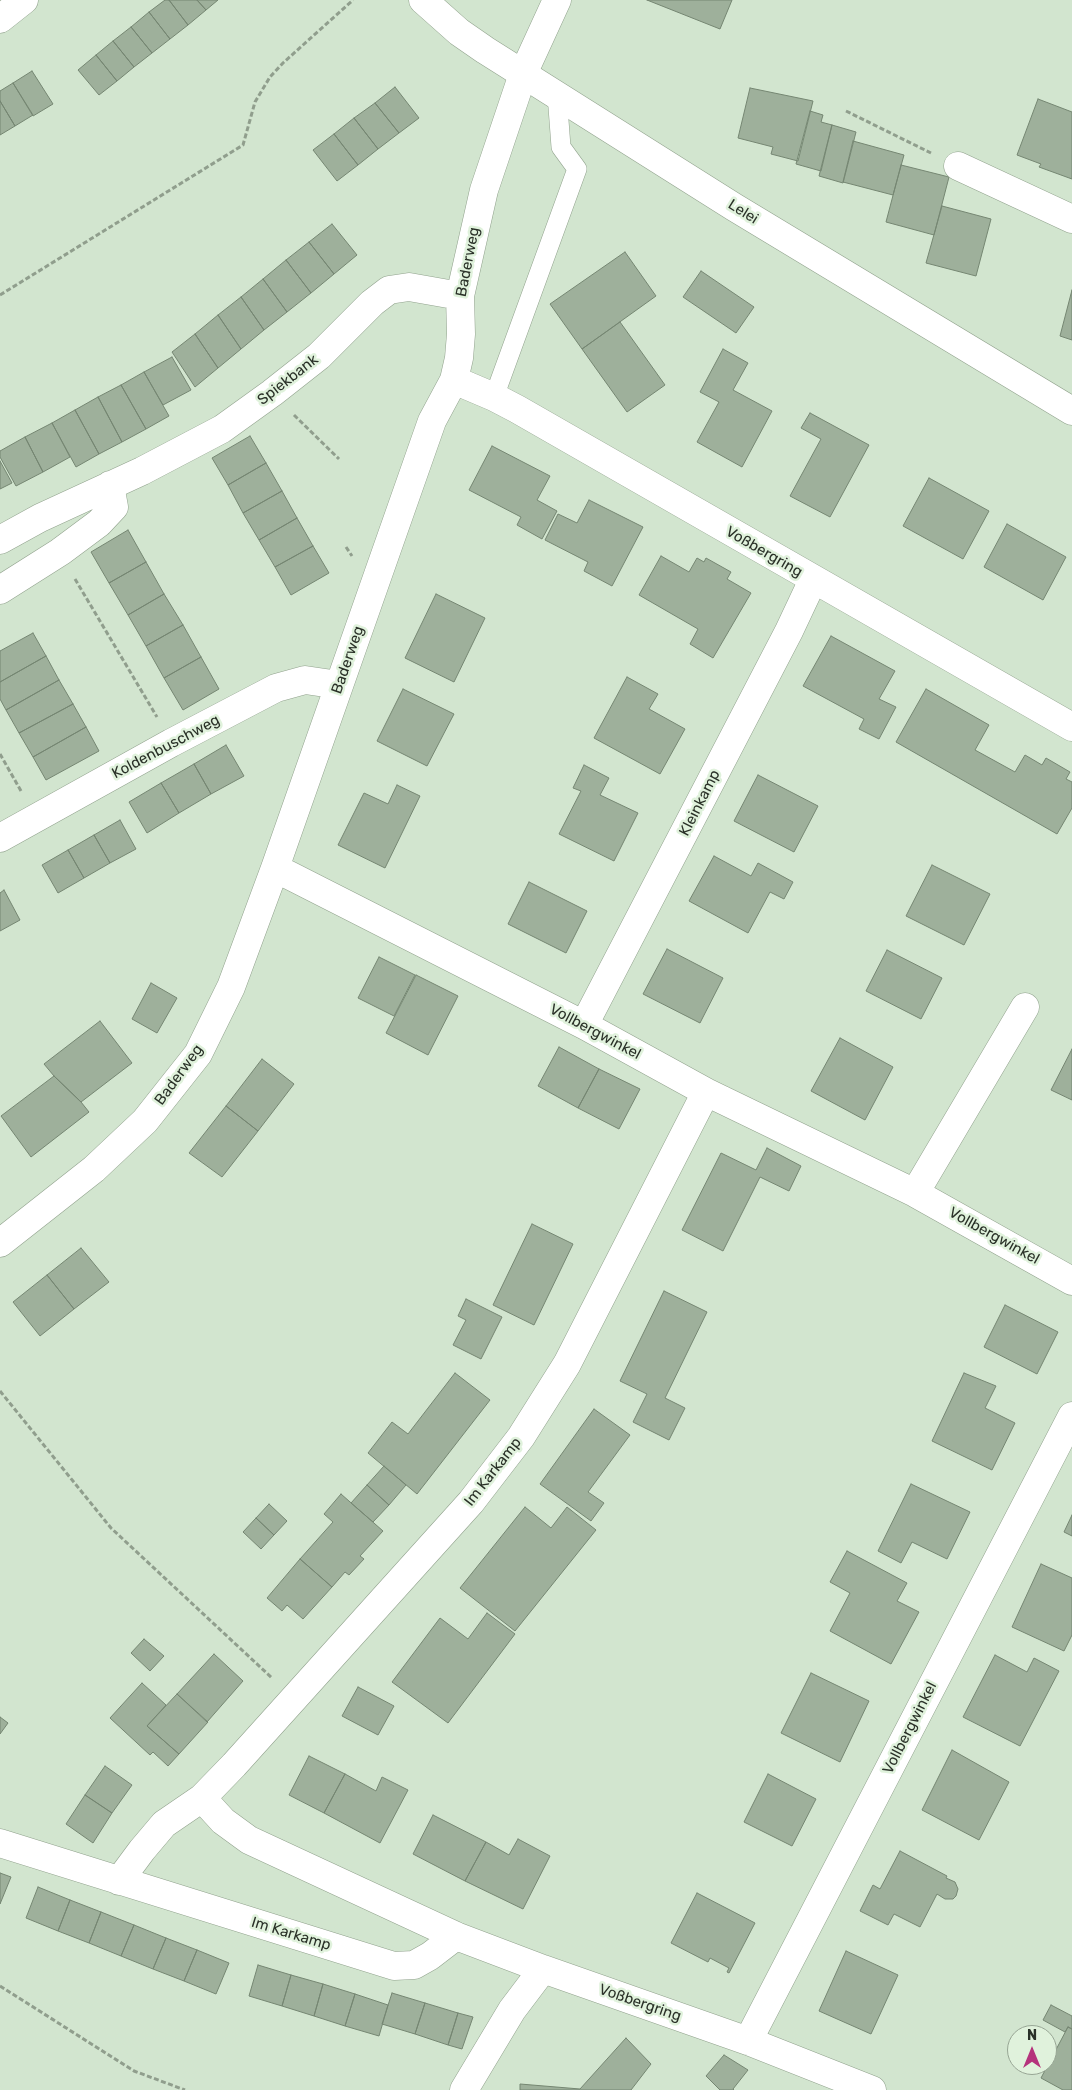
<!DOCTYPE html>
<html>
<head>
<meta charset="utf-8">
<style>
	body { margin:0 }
	#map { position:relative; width:1072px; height:2090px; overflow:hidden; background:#d2e5cf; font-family:Rubik,sans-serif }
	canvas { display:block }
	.north { position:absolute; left:1007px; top:2025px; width:50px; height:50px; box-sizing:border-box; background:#e0f2dc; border:1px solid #97a594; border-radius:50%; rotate:0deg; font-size:14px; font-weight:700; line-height:20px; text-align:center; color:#2a3128 }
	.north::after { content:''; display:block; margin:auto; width:18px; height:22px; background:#b5337c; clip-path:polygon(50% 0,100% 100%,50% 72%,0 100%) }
</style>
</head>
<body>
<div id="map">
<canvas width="1072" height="2090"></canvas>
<div class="north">N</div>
</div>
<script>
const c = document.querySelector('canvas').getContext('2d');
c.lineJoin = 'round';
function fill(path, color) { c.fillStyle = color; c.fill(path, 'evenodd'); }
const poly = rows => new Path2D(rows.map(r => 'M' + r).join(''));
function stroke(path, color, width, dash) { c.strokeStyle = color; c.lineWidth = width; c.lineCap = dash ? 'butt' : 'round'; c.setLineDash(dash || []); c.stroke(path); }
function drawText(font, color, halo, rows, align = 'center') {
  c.font = font + ' Rubik,sans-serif'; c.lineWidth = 5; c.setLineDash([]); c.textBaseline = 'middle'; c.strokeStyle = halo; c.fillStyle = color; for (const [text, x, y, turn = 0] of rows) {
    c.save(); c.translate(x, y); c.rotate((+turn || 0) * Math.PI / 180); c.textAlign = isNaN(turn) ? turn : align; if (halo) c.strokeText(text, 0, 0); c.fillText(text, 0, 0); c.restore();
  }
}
const building = poly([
	[165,0,169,0,188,25,170,39,149,12,165,0],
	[169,0,197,0,206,10,188,25,169,0],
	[197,0,218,0,206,10,197,0],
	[647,0,732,0,720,29,647,0],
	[149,12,170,39,152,53,131,27,149,12],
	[131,27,152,53,134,67,113,41,131,27],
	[113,41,134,67,117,81,96,55,113,41],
	[96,55,117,81,99,95,78,70,96,55],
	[32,71,53,104,33,116,13,83,32,71],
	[13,83,33,115,15,126,0,101,0,91,13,83],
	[395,87,419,118,399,133,375,103,395,87],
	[750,88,813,101,798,161,771,154,773,147,738,138,750,88],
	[1038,99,1072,112,1072,179,1039,167,1041,164,1017,155,1038,99],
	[0,101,15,126,0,135,0,101],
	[375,103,399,133,378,149,354,118,375,103],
	[810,111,823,115,821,122,832,125,821,171,796,164,810,111],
	[354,118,378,149,358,165,334,134,354,118],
	[832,125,856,132,843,183,819,176,832,125],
	[334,134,358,165,337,181,313,150,334,134],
	[853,141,904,155,893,195,843,182,853,141],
	[901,165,949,177,934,235,886,222,901,165],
	[942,206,991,219,976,276,926,263,942,206],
	[332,224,357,255,334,274,309,242,332,224],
	[309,242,334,274,311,293,286,260,309,242],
	[625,252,656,296,582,349,550,304,625,252],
	[286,260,311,293,287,312,263,279,286,260],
	[701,271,754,307,736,333,683,297,701,271],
	[263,279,287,312,264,330,241,297,263,279],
	[1072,290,1072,340,1060,336,1072,290],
	[241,297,264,330,241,349,218,315,241,297],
	[218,315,241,349,218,368,195,334,218,315],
	[620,322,665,385,627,412,582,349,620,322],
	[195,334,218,368,195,387,172,352,195,334],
	[723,349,748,363,733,390,772,411,742,467,697,442,719,402,700,392,723,349],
	[172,357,191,390,163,405,144,372,172,357],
	[144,372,169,416,146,429,121,385,144,372],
	[121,385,146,429,122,442,98,397,121,385],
	[98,397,122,442,99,454,75,410,98,397],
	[75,410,99,454,76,467,52,423,75,410],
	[810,413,869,445,830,517,790,496,821,439,801,428,810,413],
	[52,423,70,457,43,472,25,437,52,423],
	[250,436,266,463,228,485,212,458,250,436],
	[25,437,43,472,16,486,0,457,0,451,25,437],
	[492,446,550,476,537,500,557,511,542,539,517,525,521,517,469,490,492,446],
	[0,461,12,483,0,489,0,461],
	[266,463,282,491,243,513,228,485,266,463],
	[929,478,989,511,963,559,903,526,929,478],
	[282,491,297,518,259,540,243,513,282,491],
	[589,500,643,527,612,586,584,571,588,562,545,540,558,514,577,523,589,500],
	[297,518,313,546,275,567,259,540,297,518],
	[1007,524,1066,557,1043,600,984,567,1007,524],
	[128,530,146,562,109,583,91,552,128,530],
	[313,546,329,573,291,595,275,567,313,546],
	[661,556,689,572,697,558,704,562,706,558,731,572,727,579,751,593,713,658,690,644,698,629,639,595,661,556],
	[146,562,164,594,128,615,109,583,146,562],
	[164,594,183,625,146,646,128,615,164,594],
	[436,594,485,618,454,682,405,658,436,594],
	[183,625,201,657,164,678,146,646,183,625],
	[33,633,46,656,0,682,0,651,33,633],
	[831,636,895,671,879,699,896,707,879,739,859,729,864,719,803,686,831,636],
	[46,656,59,680,6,710,0,699,0,682,46,656],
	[201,657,219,689,183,710,164,678,201,657],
	[627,677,658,694,649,709,685,729,660,774,594,738,627,677],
	[59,680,73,704,19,733,6,710,59,680],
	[403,689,454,714,427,766,377,741,403,689],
	[926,689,989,725,975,750,1015,772,1025,755,1042,765,1046,758,1070,772,1066,779,1072,782,1072,808,1057,834,896,742,926,689],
	[73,704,86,727,33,757,19,733,73,704],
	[86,727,99,751,46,780,33,757,86,727],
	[226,745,244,776,211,794,194,764,226,745],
	[194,764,211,794,179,813,161,783,194,764],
	[584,765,609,778,600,795,638,813,614,861,559,834,581,791,573,788,584,765],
	[758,775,818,806,794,852,734,821,758,775],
	[161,783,179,813,147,833,129,802,161,783],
	[397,785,420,796,385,868,338,845,364,793,388,804,397,785],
	[120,820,136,849,110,863,94,835,120,820],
	[94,835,110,863,84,878,68,850,94,835],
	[68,850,84,878,58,893,42,865,68,850],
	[714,856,751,876,758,863,793,882,784,899,770,892,748,933,689,901,714,856],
	[932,865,990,894,964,945,906,916,932,865],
	[529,882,587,911,566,953,508,924,529,882],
	[4,890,20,920,0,931,0,893,4,890],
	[667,949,723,978,700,1023,643,994,667,949],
	[887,950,942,978,921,1019,866,991,887,950],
	[379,957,415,975,394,1016,358,998,379,957],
	[416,975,458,996,428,1055,386,1033,416,975],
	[151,983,177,998,157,1033,132,1019,151,983],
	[100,1021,132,1063,81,1102,54,1076,44,1064,100,1021],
	[840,1038,893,1067,865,1120,811,1091,840,1038],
	[559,1047,599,1069,578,1108,538,1086,559,1047],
	[1072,1049,1072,1100,1051,1090,1072,1049],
	[262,1059,294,1084,258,1131,226,1106,262,1059],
	[599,1069,640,1089,619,1129,578,1108,599,1069],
	[54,1076,81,1102,89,1112,31,1157,1,1116,54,1076],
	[226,1106,258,1131,222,1177,189,1153,226,1106],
	[767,1148,801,1166,789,1191,760,1177,723,1251,682,1230,721,1153,756,1170,767,1148],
	[532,1224,573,1244,534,1325,493,1305,532,1224],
	[81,1248,109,1282,74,1309,47,1275,81,1248],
	[47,1275,74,1309,40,1336,13,1302,47,1275],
	[664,1291,707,1312,665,1398,685,1408,669,1440,633,1422,647,1394,620,1381,664,1291],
	[466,1299,502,1317,481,1359,453,1345,466,1320,458,1316,466,1299],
	[1005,1305,1058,1332,1037,1374,984,1347,1005,1305],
	[455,1373,490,1400,417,1494,368,1453,392,1422,408,1434,455,1373],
	[964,1373,996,1386,985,1408,1015,1423,992,1470,932,1441,964,1373],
	[594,1409,630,1435,588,1492,604,1503,591,1521,540,1484,594,1409],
	[384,1466,406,1485,389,1505,367,1485,384,1466],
	[911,1484,970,1512,947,1559,912,1542,901,1563,878,1551,911,1484],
	[367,1485,389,1505,373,1522,351,1503,367,1485],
	[341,1494,383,1531,360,1556,364,1559,349,1575,345,1572,332,1587,300,1559,333,1522,324,1514,341,1494],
	[269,1504,287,1521,274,1535,256,1518,269,1504],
	[525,1507,551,1528,567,1507,596,1530,515,1631,460,1588,525,1507],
	[1072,1515,1072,1536,1064,1532,1072,1515],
	[256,1518,274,1535,261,1549,243,1532,256,1518],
	[847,1551,907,1583,897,1601,919,1612,891,1664,830,1631,850,1593,830,1582,847,1551],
	[300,1559,332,1587,303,1619,287,1605,282,1611,267,1598,300,1559],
	[1041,1564,1072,1578,1072,1635,1064,1651,1012,1627,1041,1564],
	[487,1613,515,1634,448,1723,392,1682,440,1618,468,1639,487,1613],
	[144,1639,164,1656,150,1671,131,1653,144,1639],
	[214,1654,243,1681,207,1722,177,1694,214,1654],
	[995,1655,1027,1672,1034,1658,1059,1671,1020,1746,963,1717,995,1655],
	[811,1673,869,1701,840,1762,781,1733,811,1673],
	[142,1683,166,1705,147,1726,179,1754,168,1766,153,1752,150,1755,110,1718,142,1683],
	[358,1687,394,1706,378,1735,342,1716,358,1687],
	[177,1694,208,1722,179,1754,147,1726,177,1694],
	[0,1717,8,1723,0,1734,0,1717],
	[952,1750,1009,1782,979,1840,922,1810,952,1750],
	[309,1756,345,1774,324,1813,289,1795,309,1756],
	[105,1766,132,1785,112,1813,85,1795,105,1766],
	[345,1774,376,1791,382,1777,408,1790,380,1843,324,1813,345,1774],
	[768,1774,816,1799,792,1846,744,1822,768,1774],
	[85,1795,112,1813,93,1843,66,1824,85,1795],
	[433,1815,486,1842,465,1881,413,1854,433,1815],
	[518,1839,550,1856,523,1909,465,1881,486,1842,509,1855,518,1839],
	[900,1851,947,1876,946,1878,955,1882,958,1889,956,1896,953,1899,945,1899,937,1894,920,1927,894,1914,888,1925,860,1911,873,1885,880,1889,900,1851],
	[0,1873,11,1877,0,1904,0,1873],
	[38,1887,70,1900,58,1931,26,1918,38,1887],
	[697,1893,755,1923,729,1973,727,1972,729,1968,710,1958,708,1962,671,1943,697,1893],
	[70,1900,101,1912,89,1943,58,1931,70,1900],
	[101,1912,134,1925,121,1956,89,1943,101,1912],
	[134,1925,166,1938,153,1969,121,1956,134,1925],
	[166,1938,197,1950,184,1981,153,1969,166,1938],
	[197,1950,229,1963,216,1994,184,1981,197,1950],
	[846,1951,898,1975,871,2034,819,2011,846,1951],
	[258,1965,291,1975,282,2006,249,1996,258,1965],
	[291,1975,323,1984,314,2016,282,2006,291,1975],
	[323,1984,355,1994,345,2026,314,2016,323,1984],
	[392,1993,425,2003,415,2034,382,2024,392,1993],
	[355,1994,388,2005,379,2036,345,2026,355,1994],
	[425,2003,458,2013,448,2045,415,2034,425,2003],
	[1051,2005,1072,2016,1072,2029,1068,2027,1065,2032,1043,2020,1051,2005],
	[458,2013,473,2017,462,2049,448,2045,458,2013],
	[1068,2027,1072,2029,1072,2090,1063,2090,1041,2078,1068,2027],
	[626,2038,651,2064,631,2090,520,2090,520,2084,580,2089,626,2038],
	[724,2055,748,2070,733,2089,734,2090,720,2090,706,2076,724,2055]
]);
fill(building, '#9eb09b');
stroke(building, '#758672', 1);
const lane = poly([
	[494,397,577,169,561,147,557,94]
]);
const street = poly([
	[0,19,24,0],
	[958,166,1072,219],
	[454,380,494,397,517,409,1072,727],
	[0,540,40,518,142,471,222,429,272,393,319,356,372,303,389,290,409,287,460,296],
	[0,590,60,552,99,523,114,507,110,485],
	[0,838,171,743,276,688,305,680,339,685],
	[275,868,584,1025,706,1092,915,1193,1072,1281],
	[584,1025,789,631,813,580],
	[706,1092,567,1364,521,1437,471,1502,234,1765,202,1798,223,1821,249,1840,456,1936,543,1969,748,2041,872,2090],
	[915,1193,1025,1007],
	[0,1243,94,1169,145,1121,198,1054,231,987,275,868,432,421,454,380,459,358,461,334,460,296,484,190,523,74,557,0],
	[0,1843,394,1966,414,1965,430,1956,456,1936],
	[119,1881,142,1850,164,1824,202,1798],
	[748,2041,1072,1416],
	[464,2090,512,2010,543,1969]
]);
const secondary = poly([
	[423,0,459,32,485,50,734,207,1072,411]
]);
stroke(lane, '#91a28d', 20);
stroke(street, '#91a28d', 29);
stroke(secondary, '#91a28d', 29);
stroke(poly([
	[846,111,931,153],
	[0,295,243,145,255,102,270,77,283,63,353,0],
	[294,415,339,459],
	[346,547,352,556],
	[75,579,157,717],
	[0,754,21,791],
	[0,1391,111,1528,272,1678],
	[0,1986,134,2071,185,2090]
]), '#909e8d', 3, [5, 2.5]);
stroke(lane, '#fff', 19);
stroke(street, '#fff', 28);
stroke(secondary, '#fff', 28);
drawText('15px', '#2a3128', '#e0f2dc', [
	["Lelei",743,212,32],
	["Baderweg",468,262,-79],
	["Spiekbank",288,380,-38],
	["Voßbergring",764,552,30],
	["Baderweg",348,660,-71],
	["Koldenbuschweg",166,747,-28],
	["Kleinkamp",700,803,-63],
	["Vollbergwinkel",595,1032,28],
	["Baderweg",179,1075,-54],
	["Vollbergwinkel",994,1236,29],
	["Im Karkamp",493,1472,-52],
	["Vollbergwinkel",910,1728,-63],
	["Im Karkamp",291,1934,17],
	["Voßbergring",640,2003,19]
]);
</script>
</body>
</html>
